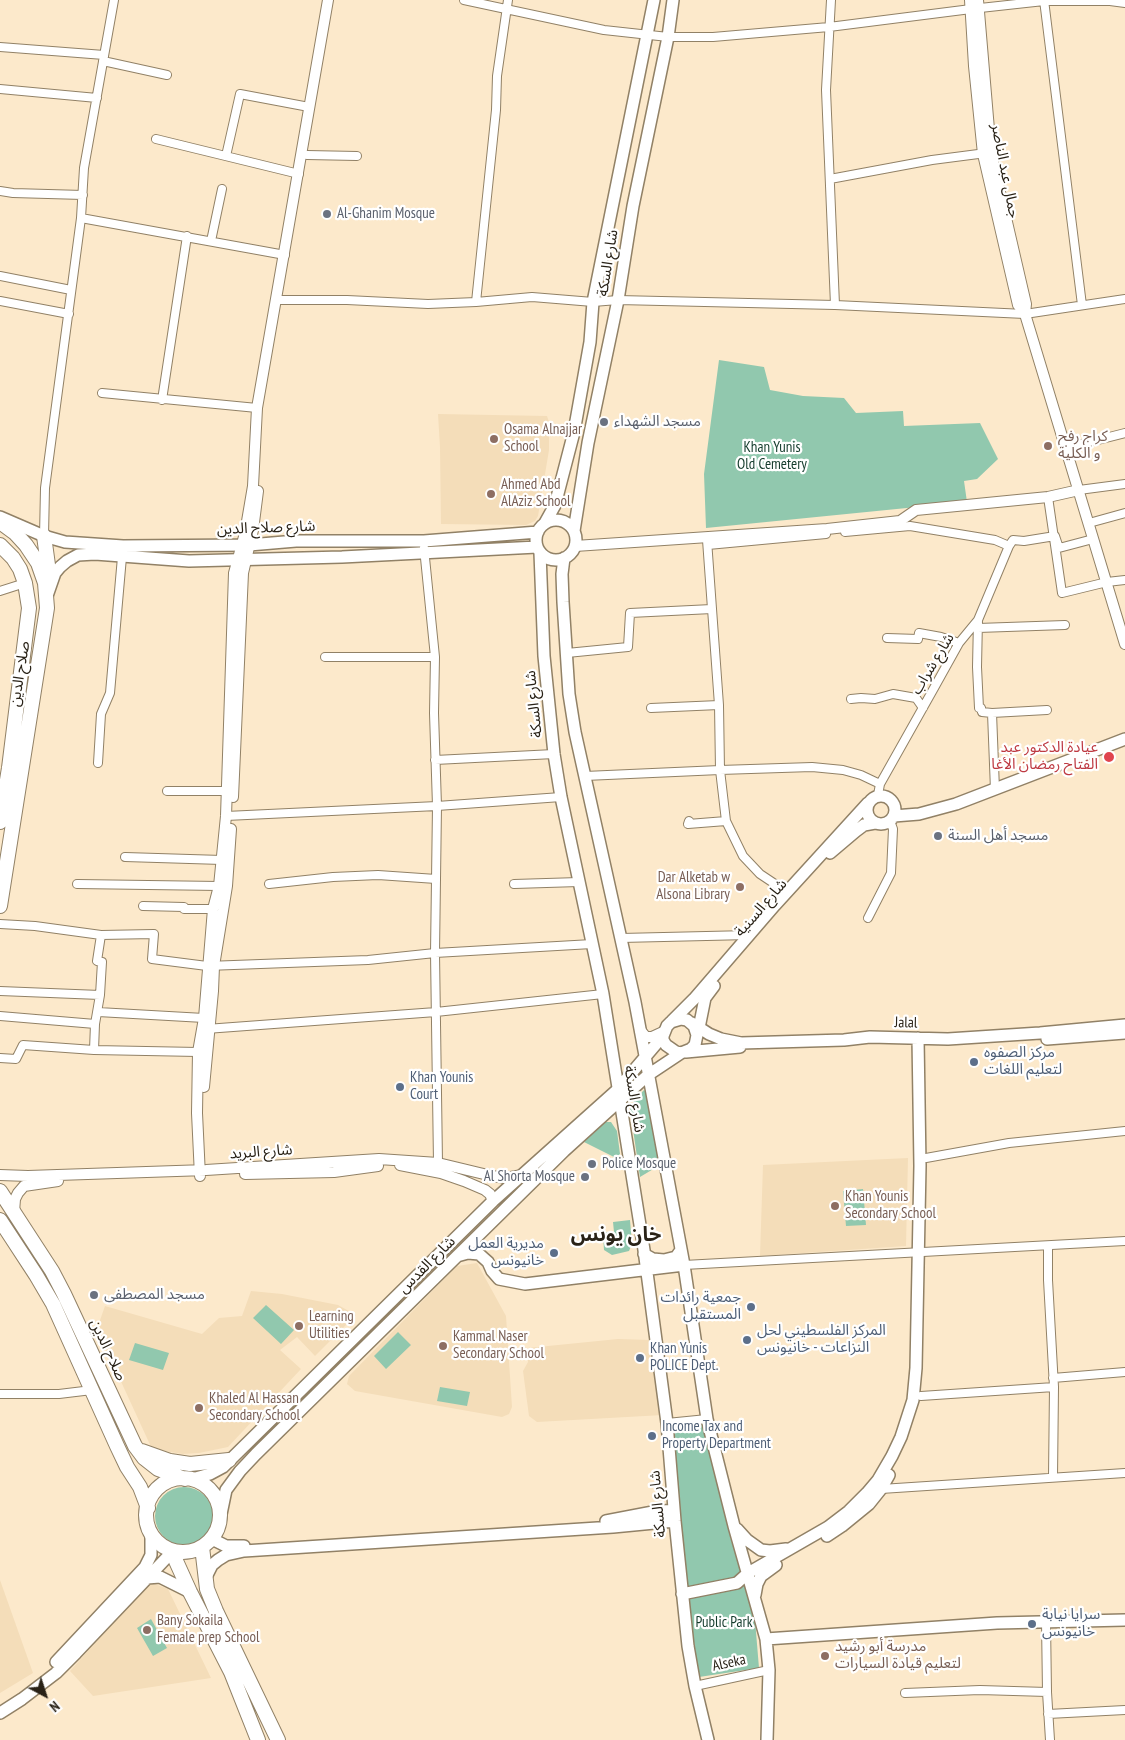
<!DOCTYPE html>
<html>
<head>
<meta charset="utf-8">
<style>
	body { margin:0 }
	#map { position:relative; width:1125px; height:1740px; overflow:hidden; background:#fce9cb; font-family:"PT Sans Narrow",sans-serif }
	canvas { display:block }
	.north { position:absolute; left:20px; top:1670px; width:50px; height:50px; -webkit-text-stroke:4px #fff; paint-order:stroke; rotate:140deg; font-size:14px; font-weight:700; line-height:20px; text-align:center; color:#292217 }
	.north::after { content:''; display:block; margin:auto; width:18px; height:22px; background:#292217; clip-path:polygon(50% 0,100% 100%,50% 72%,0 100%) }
</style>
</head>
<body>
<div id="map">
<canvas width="1125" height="1740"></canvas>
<div class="north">N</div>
</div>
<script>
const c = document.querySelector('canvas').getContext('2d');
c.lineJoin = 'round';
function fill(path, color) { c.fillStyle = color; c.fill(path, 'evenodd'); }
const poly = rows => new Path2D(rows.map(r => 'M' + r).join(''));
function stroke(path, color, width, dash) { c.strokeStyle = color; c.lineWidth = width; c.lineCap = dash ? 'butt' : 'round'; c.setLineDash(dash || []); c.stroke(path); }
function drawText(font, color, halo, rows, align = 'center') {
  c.font = font + ' "PT Sans Narrow","Noto Sans Arabic",sans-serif'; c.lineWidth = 4.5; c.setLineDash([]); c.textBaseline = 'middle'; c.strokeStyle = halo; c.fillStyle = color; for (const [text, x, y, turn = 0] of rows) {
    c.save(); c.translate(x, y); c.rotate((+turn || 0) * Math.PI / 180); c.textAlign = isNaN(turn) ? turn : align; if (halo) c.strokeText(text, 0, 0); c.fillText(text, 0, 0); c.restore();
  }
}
fill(poly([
	[438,414,547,416,549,422,549,450,538,516,535,521,526,525,441,524,440,447],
	[908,1158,906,1246,760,1256,763,1165],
	[477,1263,506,1316,512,1407,509,1414,502,1417,355,1391,347,1384,349,1376,457,1266],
	[251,1291,282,1294,338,1305,356,1315,315,1356,297,1337,280,1350,301,1369,228,1447,199,1453,183,1454,152,1449,101,1338,99,1323,105,1306,202,1334,219,1318,242,1316],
	[618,1339,650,1340,663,1415,537,1422,529,1416,523,1371,528,1362,528,1348],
	[0,1580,33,1673,0,1693],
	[150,1582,168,1589,211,1678,93,1696,70,1671]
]), '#f4ddb9');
fill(poly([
	[719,360,764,367,770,390,803,396,844,398,856,413,903,411,904,426,980,423,998,459,977,479,964,481,967,502,706,528,704,474],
	[644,1090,649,1094,660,1165,640,1177,630,1109,635,1099],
	[606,1122,611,1122,617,1131,620,1154,616,1158,584,1142],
	[863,1189,866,1225,846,1226,843,1191],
	[630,1220,632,1244,629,1251,612,1255,604,1250,603,1235,606,1235,606,1232,614,1232,613,1222],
	[266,1305,294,1330,281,1344,253,1318],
	[398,1332,411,1345,386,1369,374,1356],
	[135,1343,169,1353,163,1370,129,1360],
	[440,1387,470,1392,467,1406,437,1401],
	[704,1423,731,1540,754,1608,759,1668,699,1677,689,1606,670,1428],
	'155 1516a29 29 0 1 1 58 0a29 29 0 1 1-58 0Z',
	[151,1619,167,1648,153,1656,137,1628]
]), '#91c8ae');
const minor = poly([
	[464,0,604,30,668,37,713,37,829,27,971,9,1044,1,1110,1,1125,3],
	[831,0,826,90,835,305],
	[1044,0,1082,305],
	[0,47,104,55],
	[103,61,167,75],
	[0,89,97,98],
	[156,139,299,174],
	[307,155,357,156],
	[226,156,240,94,309,107],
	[830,179,932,160,986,153],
	[0,191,13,193,83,195],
	[81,218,285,255],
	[211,241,222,189],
	[0,276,71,290],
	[277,300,347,300,428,304,476,302,532,297,593,302,618,300,835,305,1025,314,1125,299],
	[0,301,69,314],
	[476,302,496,110,497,76,508,0],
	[102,393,257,408],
	[162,400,187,236],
	[1066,448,1125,433],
	[1079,490,1125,484],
	[1048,497,1062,593,1107,582,1125,580],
	[1089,523,1125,513],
	[845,532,910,526,995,540,1009,546,1013,540,1024,541,1055,536,1059,548,1093,539],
	[44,536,45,488,81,218,84,168,114,0],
	[708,545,826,534],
	[424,548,435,657,434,713,437,806,435,953,438,1163],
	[0,591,25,583],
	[978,620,977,667,979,708,981,708,982,712,992,713],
	[978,628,1065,625],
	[887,638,918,639,919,633,941,637,959,643],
	[567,653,628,647,630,613,712,609],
	[325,657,435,657],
	[851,699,861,698,875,699,893,694,916,698,923,708],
	[651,708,719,705],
	[435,760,554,754],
	[98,763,101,714,110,693,122,557],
	[585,776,720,770,719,705,707,540],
	[995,790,992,713,1047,710],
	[167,791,226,791],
	[878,795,880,784,934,688,959,643,978,620,1009,546],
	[226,816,437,806,561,797],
	[689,821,688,824,726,821],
	[125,857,222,860],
	[77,884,219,886],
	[269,884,333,877,378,875,436,879],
	[514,884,579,882],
	[787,892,760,874,743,856,726,821,720,770,812,767,843,770,861,775,880,784],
	[143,906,184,907,184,909,213,909],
	[868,918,891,873,893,829,890,821],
	[0,924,35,926,101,935,154,934,152,959,207,966,368,960,435,953,592,944],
	[621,938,749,935],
	[0,991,100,995],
	[98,1012,204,1018],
	[0,1016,95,1024],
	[206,1029,436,1012,603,994],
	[94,1050,95,1024,100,995,102,962,97,961,101,935],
	[0,1058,16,1059,23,1045,94,1050,198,1052],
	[926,1158,1009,1143,1125,1131],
	[1048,1247,1048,1280,1054,1387,1053,1477],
	[684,1265,1125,1241],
	[1053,1378,1125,1372],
	[0,1394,59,1394,92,1390],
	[921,1396,1054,1387],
	[667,1423,707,1419],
	[881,1489,1125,1473],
	[695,1686,769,1670],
	[1047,1692,1050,1740],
	[905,1693,980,1690,1047,1692,1046,1622],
	[1048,1714,1125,1710]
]);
const tertiary = poly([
	[970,0,974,66,983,154,1018,305,1025,314],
	[978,0,991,153,1026,304,1025,314,1125,644],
	[575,546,827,529,900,521,916,510,1048,497,1079,490],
	[233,797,243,573,253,530,258,491],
	[640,1030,646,1037,652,1037,665,1031],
	[204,1087,213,991,214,966,227,886,231,829],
	[400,1165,441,1173,464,1181,485,1190,490,1194,493,1201],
	[245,1174,334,1172,378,1166],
	[0,1175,28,1176,206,1170,379,1159,438,1163,492,1176,505,1178,522,1175],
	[200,1176,197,1113,198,1052,204,1018,213,909,219,886,226,816,234,573,245,533,253,486,257,408,328,0],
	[14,1212,15,1199,18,1193,24,1186,58,1181]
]);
const secondary = poly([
	[0,517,44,536,65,542,123,546,249,545,296,541,424,541,538,532],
	'536 540a20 20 0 1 1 40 0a20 20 0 1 1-40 0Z',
	[545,523,555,505,574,432,590,342,593,302,654,0],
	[574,531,588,443,618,300,633,206,668,37,673,0],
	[540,553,544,656,554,754,561,797,603,994,644,1250,667,1423,675,1521,688,1646,695,1686,708,1740],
	[564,558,562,574,563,602,569,694,575,732,635,1002,684,1265,707,1419,734,1526,766,1639,769,1670,767,1740],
	[47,596,55,573,60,567,67,561,78,555,95,554,189,561,342,557,537,547],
	'867 810a14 14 0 1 1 28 0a14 14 0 1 1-28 0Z',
	[894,816,919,814,956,804,1125,739],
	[830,853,856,831,864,825,875,823],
	[672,1021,694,999,775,905,868,803],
	[692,1023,709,1034,721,1039,741,1043,844,1040,870,1037,948,1039,1040,1033,1125,1025],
	[698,1033,705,998,714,986],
	[1047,1039,1125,1033],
	[686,1052,740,1047],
	[644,1254,653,1259,664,1260,676,1257,681,1250],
	[457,1256,468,1253,479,1254,488,1262,492,1271,499,1279,525,1284,684,1265],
	[192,1479,210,1474,223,1467,493,1201,617,1090,663,1036,667,1026,671,1022,681,1019,687,1020,694,1026,697,1035,695,1045,691,1049,681,1053,676,1052,666,1045,663,1040,663,1036],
	[220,1519,226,1490,240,1471,256,1454,564,1151,648,1075,681,1053],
	[606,1521,653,1512,674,1510],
	[737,1529,747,1540,761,1550,770,1551,786,1549],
	[827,1536,842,1526,869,1504,881,1489,889,1475],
	[212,1539,226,1546,244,1546],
	[147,1578,160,1577,190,1592],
	[205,1579,212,1565,218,1560,226,1555,244,1551,613,1527,675,1521],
	[682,1594,737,1583,748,1573,828,1527,849,1511,867,1493,878,1480,892,1456,901,1437,913,1400,916,1368,920,1166,918,1038],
	[755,1595,757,1584,761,1576,776,1565],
	[766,1639,997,1623,1125,1620],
	[56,1662,145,1567,151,1555,151,1533],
	[0,1713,22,1699,56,1673,76,1653,173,1551]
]);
const trunk = poly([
	[0,522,15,533,26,545,38,563,45,583,47,608,0,906],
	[44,536,48,565,46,578],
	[0,545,13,558,20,569,25,583,29,608,9,768,0,822],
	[0,1191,52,1271,64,1294,135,1446,144,1458,158,1469,185,1479],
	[0,1220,36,1275,53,1304,117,1446,127,1467,140,1487,148,1508],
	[142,1451,170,1461,190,1464,229,1460],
	'146 1515a37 37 0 1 1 74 0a37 37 0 1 1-74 0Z',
	[202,1547,207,1589,216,1611,278,1740],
	[173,1551,176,1561,190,1592,231,1672,258,1740]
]);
stroke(minor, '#918166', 10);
stroke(tertiary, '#918166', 12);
stroke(secondary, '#918166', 14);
stroke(trunk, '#918166', 16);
stroke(minor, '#fff', 8);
stroke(tertiary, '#fff', 10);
stroke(secondary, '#fff', 11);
stroke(trunk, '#fff', 14);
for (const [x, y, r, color] of [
	[327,214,5,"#6b7280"],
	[604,422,5,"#6b7280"],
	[494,439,5,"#8d6e63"],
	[1048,446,5,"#8d6e63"],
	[491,494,5,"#8d6e63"],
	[1109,757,6,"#e0444e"],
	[938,836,5,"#6b7280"],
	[740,887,5,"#8d6e63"],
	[974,1062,5,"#5c6f8a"],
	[400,1087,5,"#5c6f8a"],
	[592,1164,5,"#6b7280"],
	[585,1177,5,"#6b7280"],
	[835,1206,5,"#8d6e63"],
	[554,1253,5,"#5c6f8a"],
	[94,1295,5,"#6b7280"],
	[751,1307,5,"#5c6f8a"],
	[299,1326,5,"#8d6e63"],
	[747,1340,5,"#5c6f8a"],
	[443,1346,5,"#8d6e63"],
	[640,1358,5,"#5c6f8a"],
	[199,1408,5,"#8d6e63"],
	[652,1436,5,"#5c6f8a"],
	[1032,1624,5,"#5c6f8a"],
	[147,1630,5,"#8d6e63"],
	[825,1656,5,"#8d6e63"]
]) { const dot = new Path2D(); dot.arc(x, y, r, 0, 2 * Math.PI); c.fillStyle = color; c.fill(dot); stroke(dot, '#fff', 2); }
drawText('15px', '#292217', '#fff', [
	["جمال عبد الناصر",1005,171,79],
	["شارع السكة",608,263,-81],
	["شارع صلاح الدين",266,528,-2],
	["شارع شراب",933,664,-59],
	["صلاح الدين",20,674,-81],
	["شارع السكة",534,704,-96],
	["شارع السنية",761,908,-49],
	["Jalal",906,1023,1],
	["شارع السكة",634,1099,81],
	["شارع البريد",261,1152,-4],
	["شارع القدس",427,1265,-45],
	["صلاح الدين",108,1350,65],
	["شارع السكة",658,1504,-95],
	["Alseka",729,1663,-12]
]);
drawText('15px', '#5b616d', '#fff', [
	["Al-Ghanim Mosque",337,214],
	["مسجد الشهداء",614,422],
	["مسجد أهل السنة",948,836],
	["Police Mosque",602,1164],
	["Al Shorta Mosque",575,1177,"right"],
	["مسجد المصطفى",104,1295]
], 'left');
drawText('15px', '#785e54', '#fff', [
	["Osama Alnajjar",504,430],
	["School",504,447],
	["كراج رفح",1058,437],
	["و الكلية",1058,454],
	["Ahmed Abd",501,485],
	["AlAziz School",501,502],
	["Dar Alketab w",730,878,"right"],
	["Alsona Library",730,895,"right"],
	["Khan Younis",845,1197],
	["Secondary School",845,1214],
	["Learning",309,1317],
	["Utilities",309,1334],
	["Kammal Naser",453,1337],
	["Secondary School",453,1354],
	["Khaled Al Hassan",209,1399],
	["Secondary School",209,1416],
	["Bany Sokaila",157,1621],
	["Female prep School",157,1638],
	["مدرسة أبو رشيد",835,1647],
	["لتعليم قيادة السيارات",835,1664]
], 'left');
drawText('15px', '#153c2d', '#fff', [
	["Khan Yunis",772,448],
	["Old Cemetery",772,465],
	["Public Park",724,1623]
]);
drawText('15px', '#be3a42', '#fff', [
	["عيادة الدكتور عبد",1098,748],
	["الفتاح رمضان الأغا",1098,765]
], 'right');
drawText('15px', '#4e5e75', '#fff', [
	["مركز الصفوه",984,1053],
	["لتعليم اللغات",984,1070],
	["Khan Younis",410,1078],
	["Court",410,1095],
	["مديرية العمل",544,1244,"right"],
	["خانيونس",544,1261,"right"],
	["جمعية رائدات",741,1298,"right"],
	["المستقبل",741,1315,"right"],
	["المركز الفلسطيني لحل",757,1331],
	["النزاعات - خانيونس",757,1348],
	["Khan Yunis",650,1349],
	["POLICE Dept.",650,1366],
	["Income Tax and",662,1427],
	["Property Department",662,1444],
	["سرايا نيابة",1042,1615],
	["خانيونس",1042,1632]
], 'left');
drawText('bold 20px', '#292217', '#fff', [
	["خان يونس",616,1235]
]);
</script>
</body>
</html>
